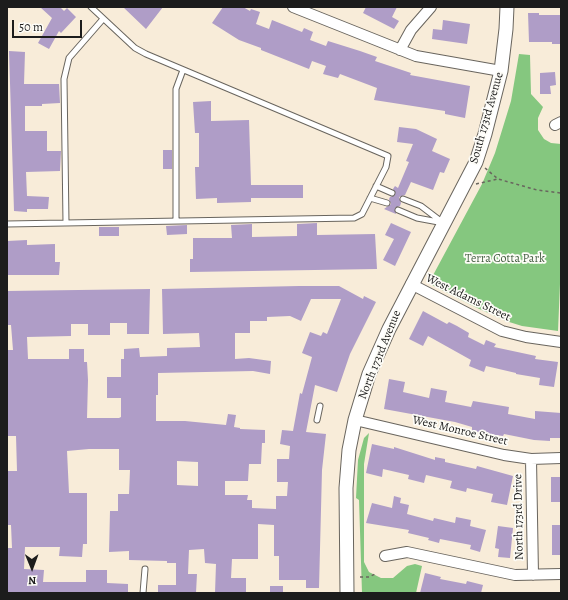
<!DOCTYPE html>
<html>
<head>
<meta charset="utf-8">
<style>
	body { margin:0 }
	#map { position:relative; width:568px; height:600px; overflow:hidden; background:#f8ecd9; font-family:Alegreya,serif }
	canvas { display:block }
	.frame { position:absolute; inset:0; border:8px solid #1c1c1c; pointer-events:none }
	.north { position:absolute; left:12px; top:548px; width:40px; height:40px; -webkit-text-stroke:3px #fdfcf7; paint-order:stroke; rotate:179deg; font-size:11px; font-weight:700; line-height:16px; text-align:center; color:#1c1c1c }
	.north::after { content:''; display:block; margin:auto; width:14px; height:18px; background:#1c1c1c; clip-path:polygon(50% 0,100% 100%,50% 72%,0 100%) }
	.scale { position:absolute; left:12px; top:20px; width:70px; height:18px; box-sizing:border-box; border:2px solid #1c1c1c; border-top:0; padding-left:5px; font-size:12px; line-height:14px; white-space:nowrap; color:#1c1c1c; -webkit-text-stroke:3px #fdfcf7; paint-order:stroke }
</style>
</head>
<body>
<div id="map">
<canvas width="568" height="600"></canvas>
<div class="frame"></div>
<div class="north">N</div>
<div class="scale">50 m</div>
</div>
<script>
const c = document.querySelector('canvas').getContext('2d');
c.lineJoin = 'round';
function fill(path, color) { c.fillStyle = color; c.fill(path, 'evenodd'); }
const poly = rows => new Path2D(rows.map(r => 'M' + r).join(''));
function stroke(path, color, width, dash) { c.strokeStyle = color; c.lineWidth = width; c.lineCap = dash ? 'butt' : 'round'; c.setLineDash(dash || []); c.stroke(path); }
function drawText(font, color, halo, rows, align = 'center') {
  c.font = font + ' Alegreya,serif'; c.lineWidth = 3.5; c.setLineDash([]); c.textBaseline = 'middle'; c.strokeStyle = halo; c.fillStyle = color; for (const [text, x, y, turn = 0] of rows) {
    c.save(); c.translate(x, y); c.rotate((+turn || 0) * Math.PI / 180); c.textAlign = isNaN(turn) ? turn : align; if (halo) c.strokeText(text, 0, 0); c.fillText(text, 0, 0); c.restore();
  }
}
fill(poly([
	[519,54,530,55,531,94,543,107,538,118,538,130,544,139,551,143,561,144,561,284,560,284,558,331,522,326,506,321,475,307,432,285,431,279,482,184,495,153,511,101],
	[369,433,364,464,364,562,369,572,381,578,393,578,407,566,415,564,422,566,416,593,362,593,359,500,356,498,358,460,364,438]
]), '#85c77f');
fill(poly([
	[40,7,60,7,64,11,67,8,76,17,61,33,59,31,49,49,38,43,52,18],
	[123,7,163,7,146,29],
	[223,7,243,7,250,11,251,9,260,12,256,24,269,29,272,20,302,32,304,28,313,32,310,40,326,46,328,41,360,51,377,57,375,61,411,73,410,75,470,86,465,118,445,114,445,111,374,100,377,88,340,74,338,78,323,74,326,66,312,61,309,69,261,50,261,48,239,40,212,23],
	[366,7,397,7,392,17,399,21,394,29,363,13],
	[528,13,539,13,539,15,561,15,561,44,552,44,552,42,529,42],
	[443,20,470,24,467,44,432,39,433,29,442,30],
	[9,51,25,52,24,84,59,84,60,103,42,104,42,106,25,106,25,131,47,131,47,151,61,151,60,171,26,172,27,196,49,197,48,209,27,209,27,212,14,211],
	[555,72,556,85,550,86,551,94,540,94,540,73],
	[211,101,211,121,249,120,251,185,303,185,303,198,251,198,251,202,217,203,217,198,196,199,195,167,199,167,199,133,195,133,193,102],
	[399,127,416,129,437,139,432,151,450,159,444,173,440,172,433,190,411,182,405,195,399,197,401,203,400,206,395,208,396,214,384,209,391,204,389,199,390,197,395,195,393,189,395,186,398,188,409,162,406,161,413,144,397,142],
	[163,150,172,150,172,169,163,169],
	[317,223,317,235,375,234,377,269,190,272,190,259,193,259,193,238,232,238,231,225,252,224,252,237,297,236,297,224],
	[391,223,411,232,395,266,383,260,394,239,385,235],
	[187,225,187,234,167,235,166,226],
	[99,227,119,227,119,236,99,236],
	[27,240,27,245,55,244,55,262,60,262,59,275,7,275,7,241],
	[299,286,339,286,363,299,364,296,376,302,350,354,337,392,315,385,306,432,326,434,322,470,319,588,306,588,306,580,279,580,279,556,274,556,274,525,258,524,258,559,232,559,231,578,246,578,246,593,215,593,216,564,205,563,204,549,189,550,188,574,197,574,196,593,158,593,158,585,176,585,176,563,167,563,167,561,129,560,129,551,109,552,110,511,118,511,118,494,129,494,130,470,119,470,119,449,89,449,67,451,69,493,87,493,87,544,83,544,82,557,59,556,60,547,25,547,24,569,44,570,43,582,86,582,86,570,107,570,107,583,128,584,128,593,7,593,7,548,12,548,11,525,8,525,7,471,17,471,16,436,7,436,7,362,8,350,13,350,11,325,7,325,7,291,150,289,149,334,127,334,127,323,110,323,110,335,88,335,88,324,71,324,71,336,27,337,28,359,69,359,69,349,84,349,84,362,87,362,88,380,87,418,119,418,121,417,121,398,107,398,107,377,121,377,121,359,124,359,124,349,139,348,140,357,167,356,167,348,200,347,199,333,163,334,162,289],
	[311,299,341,299,327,334,323,332,321,336,310,332,302,353,312,357,302,394,300,393,293,431,282,430,280,444,290,446,289,459,277,459,277,482,288,482,287,496,276,496,276,509,252,508,252,500,247,500,248,495,225,495,225,481,248,481,249,464,261,464,262,443,265,443,265,430,240,429,240,428,234,427,236,415,228,414,226,425,185,421,156,421,156,395,158,395,158,373,253,371,270,374,271,361,249,358,235,359,235,333,250,333,250,321,267,321,267,317,290,316,301,321],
	[177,461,198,462,198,486,177,485],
	[423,311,447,324,449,322,457,326,469,333,468,337,484,345,486,340,496,344,494,347,536,356,535,359,558,362,554,387,539,385,540,378,516,374,516,373,486,366,484,372,469,366,471,360,428,336,423,346,409,339],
	[389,379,405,382,403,392,429,398,431,388,447,391,445,402,471,407,473,401,509,407,508,414,535,419,535,411,561,413,561,438,550,438,550,441,534,440,504,434,503,436,482,433,472,431,472,427,455,422,384,409],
	[372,444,394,449,394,447,435,460,435,457,445,459,445,462,476,469,477,466,513,476,507,505,491,502,493,494,467,488,466,492,450,488,452,481,426,475,424,483,408,479,409,475,383,469,382,477,366,473],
	[551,477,561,477,561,502,551,502],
	[394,496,401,498,400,503,409,505,407,514,433,521,434,518,455,523,456,517,471,520,470,526,486,530,480,552,470,549,471,545,440,539,439,543,428,540,429,538,408,533,409,530,366,523,372,503,392,508],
	[552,525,561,525,561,555,552,555],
	[498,526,513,528,510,558,498,557,499,549,495,548],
	[425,573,441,577,440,579,466,584,467,581,483,585,481,593,420,593],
	[270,586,283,586,283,593,270,593]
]), '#af9dc7');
const service = poly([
	[376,186,392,193],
	[370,198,387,203],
	[403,199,421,206,442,222],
	[398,210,417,218,444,223],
	[176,221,176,89,183,70],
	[66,223,64,79,69,58,103,19],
	[7,224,354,218,362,214,386,167,388,156,146,54,135,48,91,7],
	[317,420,320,406],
	[143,593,145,569]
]);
const minor = poly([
	[293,7,416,56,501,71],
	[400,50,411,30,431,7],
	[555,125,561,122],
	[411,284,502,331,526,337,561,342],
	[355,420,504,455,531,459,561,458],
	[531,459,533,575],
	[385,556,407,552,515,575,561,574]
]);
const tertiary = poly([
	[347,593,346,488,349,450,355,420,369,374,389,329,476,162,485,134,501,71,506,29,507,7]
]);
stroke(service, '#69655e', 7);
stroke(minor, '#69655e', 12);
stroke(tertiary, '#69655e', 15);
stroke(poly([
	[485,168,498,179,537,190,561,193],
	[476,184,498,179],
	[360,577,369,577,375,574]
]), '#69655e', 1.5, [3, 3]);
stroke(service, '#fff', 5);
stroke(minor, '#fff', 10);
stroke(tertiary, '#fff', 13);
drawText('12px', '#1c1c1c', '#fdfcf7', [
	["South 173rd Avenue",487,118,-74],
	["West Adams Street",468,298,26],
	["North 173rd Avenue",380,355,-68],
	["West Monroe Street",460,431,13],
	["North 173rd Drive",519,517,-91]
]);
drawText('12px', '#466044', '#fdfcf7', [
	["Terra Cotta Park",505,259]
]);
</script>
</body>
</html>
